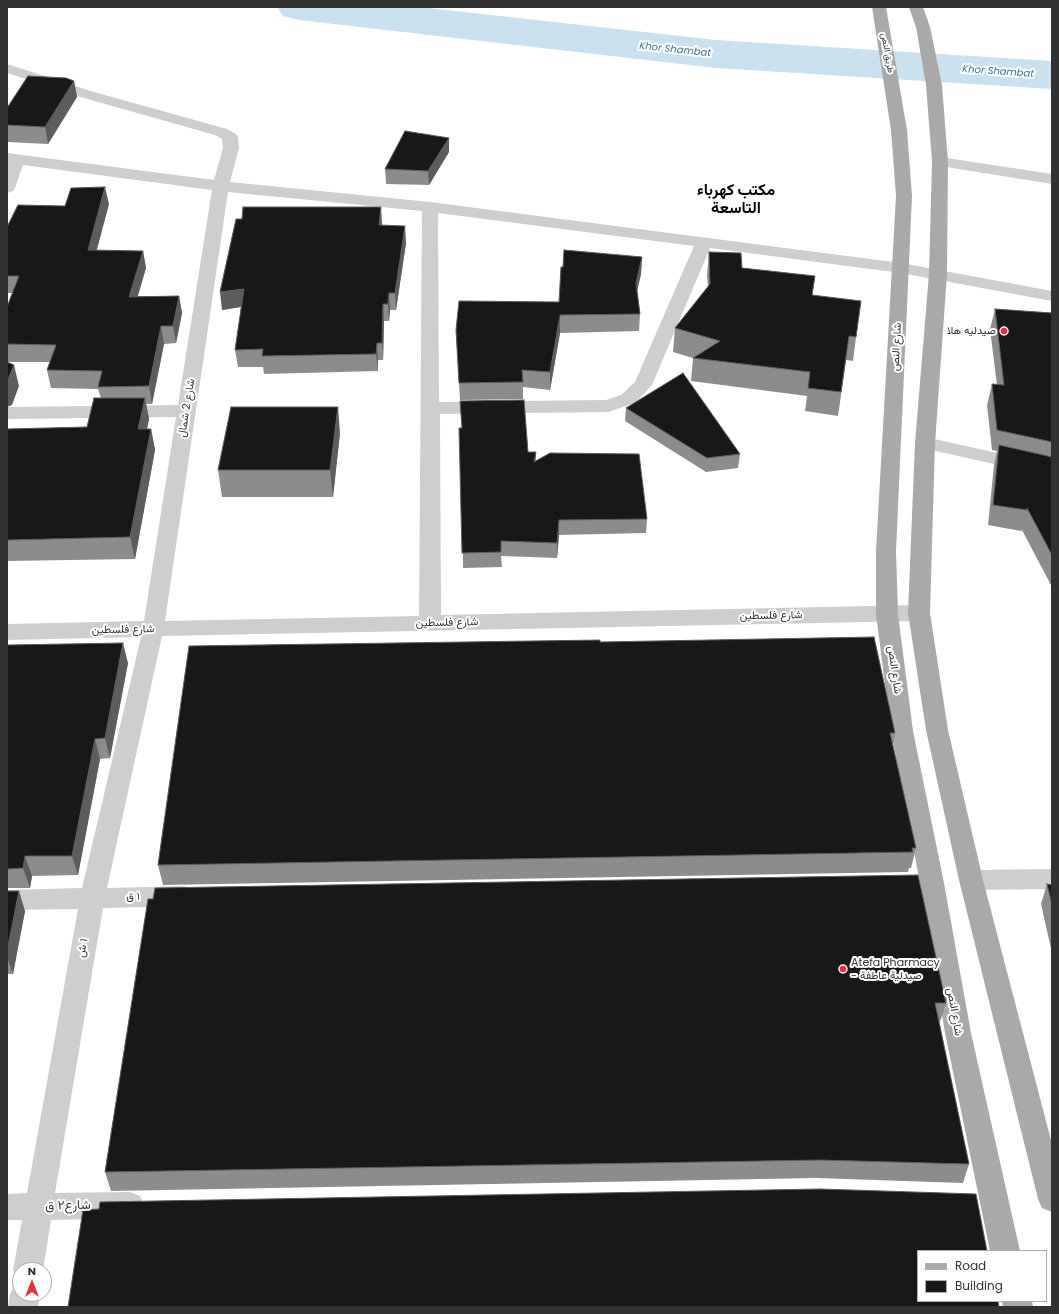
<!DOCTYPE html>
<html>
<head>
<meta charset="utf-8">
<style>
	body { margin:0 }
	#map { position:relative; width:1059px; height:1314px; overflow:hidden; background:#fff; font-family:Poppins,sans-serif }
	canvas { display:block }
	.frame { position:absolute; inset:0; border:8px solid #313131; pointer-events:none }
	.legend { position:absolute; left:917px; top:1250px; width:130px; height:52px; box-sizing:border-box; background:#fff; border:1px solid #adadad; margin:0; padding:5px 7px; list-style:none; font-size:12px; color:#313131 }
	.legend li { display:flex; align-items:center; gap:8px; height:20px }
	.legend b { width:20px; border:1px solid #adadad }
	.north { position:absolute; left:12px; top:1262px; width:40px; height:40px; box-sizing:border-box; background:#fff; border:1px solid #adadad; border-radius:50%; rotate:0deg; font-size:11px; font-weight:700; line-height:16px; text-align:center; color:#313131 }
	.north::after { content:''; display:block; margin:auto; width:14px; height:18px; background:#f42839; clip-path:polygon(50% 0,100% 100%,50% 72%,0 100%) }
</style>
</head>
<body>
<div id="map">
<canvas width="1059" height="1314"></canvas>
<div class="frame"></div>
<ul class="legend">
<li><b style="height:5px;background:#a9a9a9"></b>Road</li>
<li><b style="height:11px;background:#181818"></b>Building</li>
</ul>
<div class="north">N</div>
</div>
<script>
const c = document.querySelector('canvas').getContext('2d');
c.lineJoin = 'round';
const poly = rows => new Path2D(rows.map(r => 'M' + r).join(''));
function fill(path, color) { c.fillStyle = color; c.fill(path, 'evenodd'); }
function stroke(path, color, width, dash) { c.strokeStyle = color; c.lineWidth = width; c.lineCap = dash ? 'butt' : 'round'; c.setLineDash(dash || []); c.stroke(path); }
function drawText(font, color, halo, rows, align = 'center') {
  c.font = font + ' Poppins,Vazirmatn,sans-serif'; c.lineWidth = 4; c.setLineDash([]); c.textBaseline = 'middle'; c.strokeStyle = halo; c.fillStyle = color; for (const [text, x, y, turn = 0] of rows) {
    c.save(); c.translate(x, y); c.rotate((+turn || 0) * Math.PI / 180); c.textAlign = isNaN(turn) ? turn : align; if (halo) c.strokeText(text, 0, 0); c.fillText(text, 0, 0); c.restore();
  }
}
fill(poly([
	[277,7,419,7,716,40,1052,61,1052,89,716,68,299,20,283,16,277,7]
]), '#cae1f0');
fill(poly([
	[7,64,94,92,227,129,236,134,238,137,239,148,230,182,430,202,901,263,1052,291,1052,301,901,273,710,248,652,385,635,403,608,412,440,414,441,615,919,605,927,608,930,613,927,618,919,621,162,636,107,888,184,886,193,889,196,896,193,903,184,906,103,908,55,1193,130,1192,140,1196,144,1205,140,1214,130,1218,51,1220,43,1270,20,1270,20,1281,18,1280,13,1270,22,1220,7,1220,7,1194,27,1193,78,909,7,910,7,890,82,888,141,637,7,640,7,624,144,621,176,417,7,419,7,407,178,405,212,190,23,165,15,188,13,191,7,193,7,153,214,180,223,148,222,139,215,135,84,98,7,73,7,64],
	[228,192,422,211,419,616,165,621,228,192],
	[438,213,694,246,635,382,621,395,606,400,439,402,438,213],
	[940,157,1052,174,1052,184,934,165,932,162,934,159,940,157],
	[925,437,1052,465,1052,477,918,447,915,443,918,439,925,437],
	[1052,869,1052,889,971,890,962,887,959,880,962,873,971,870,1052,869],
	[20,1282,20,1294,40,1294,38,1307,8,1307,10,1294,15,1284,20,1282]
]), '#cecece');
fill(poly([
	[872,7,886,7,907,130,912,196,896,551,898,614,913,731,944,883,971,1033,1020,1251,990,1251,945,1033,920,883,891,731,876,614,876,551,896,196,891,130,872,7],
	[909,7,923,7,930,27,942,85,948,162,947,274,935,443,930,613,948,730,983,880,1052,1144,1052,1212,1042,1208,1038,1199,959,880,926,730,908,613,915,443,929,274,932,162,926,85,916,27,909,7],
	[1002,1301,1032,1301,1033,1307,1003,1307,1002,1301]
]), '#a9a9a9');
fill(poly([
	[74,81,77,97,48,144,7,142,7,108],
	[449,152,429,185,386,184,385,169],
	[109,204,96,251,143,251,146,268,138,296,179,296,182,313,176,343,164,344,152,404,146,404,149,419,147,429,151,429,155,450,135,559,7,561,7,429,87,427,101,398,98,389,51,388,47,370,50,362,7,362,7,307,12,293,7,293,7,227,65,206],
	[382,226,406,243,396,310,390,310,389,321,384,321,383,360,378,360,378,371,264,374,263,367,238,367,235,350,241,307,222,310],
	[709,252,742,268,815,276,812,295,856,337,853,361,846,360,838,416,805,411,807,396,691,381,693,358,673,352,675,328,708,287,707,276],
	[642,257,641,274,637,291,640,314,639,331,560,333,550,390,523,387,523,399,460,400,456,330,559,302,563,267],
	[995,309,1052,313,1052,587,1022,530,1021,531,988,525,994,465,997,451,992,450,987,405,992,384,997,385,990,329],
	[460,401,528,452,536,452,536,461,647,519,646,533,559,535,557,558,501,556,502,567,463,568,462,428],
	[626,408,740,454,738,468,706,472,625,421],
	[340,433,333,497,222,497,218,470],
	[600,642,895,733,893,744,916,848,911,868,909,868,908,872,163,885,158,865],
	[7,645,128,663,110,758,100,759,78,875,32,876,30,888,7,888],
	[1047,884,1052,885,1052,953,1041,904],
	[7,891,25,911,13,974,7,974],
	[148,899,946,1003,940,1022,939,1022,969,1164,963,1183,816,1178,111,1191,105,1172]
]), '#8c8c8c');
fill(poly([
	[74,81,77,97,48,144,45,127],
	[449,138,449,152,429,185,428,171],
	[105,187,109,204,92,268,88,250],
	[381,207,382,224,380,243,379,225],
	[405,226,406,243,396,310,395,293],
	[143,251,146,268,132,314,129,297],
	[642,257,641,274,635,300,636,283],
	[244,289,246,306,222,310,220,292],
	[389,293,390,310,389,321,388,304],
	[179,296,182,313,176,343,173,326],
	[383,304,384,321,383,360,382,343],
	[560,315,560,333,550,390,550,372],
	[161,326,164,344,152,404,149,386],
	[377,343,378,360,378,371,376,354],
	[14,365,19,386,12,405,7,407,7,382],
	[145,398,149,419,143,450,138,429],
	[338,407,340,433,333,497,330,470],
	[151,429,155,450,135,559,130,537],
	[559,520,559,535,557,558,557,543],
	[123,643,128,663,110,758,105,738],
	[95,739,100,759,78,875,72,856],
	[25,856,32,876,30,888,23,868],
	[19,891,25,911,13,974,7,957,7,951]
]), '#5d5d5d');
const building = poly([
	[28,76,66,78,74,81,45,127,7,125,7,108,28,76],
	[405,131,449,138,428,171,385,169,405,131],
	[105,187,88,250,143,251,129,297,179,296,173,326,161,326,149,386,98,387,102,371,47,370,56,345,7,344,7,307,19,276,7,276,7,227,18,205,65,206,71,188,105,187],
	[243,207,381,207,379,225,405,226,395,293,389,293,388,304,383,304,382,343,377,343,376,354,262,356,263,349,235,350,244,289,220,292,236,219,242,219,243,207],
	[564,250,642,257,636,283,640,314,560,315,550,372,522,370,523,382,459,383,456,330,459,301,559,302,561,267,563,267,564,250],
	[709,252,741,253,742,268,815,276,812,295,861,301,856,337,849,336,841,392,808,388,810,372,693,358,720,341,675,328,710,284,709,252],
	[995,309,1052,313,1052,442,997,430,992,384,1004,385,995,309],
	[7,362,14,365,7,382,7,362],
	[683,373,740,454,707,458,626,408,683,373],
	[94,398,145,398,138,429,151,429,130,537,7,540,7,429,87,427,94,398],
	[524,400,528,452,536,452,534,462,550,453,639,454,647,519,559,520,557,543,501,541,501,552,462,553,459,428,462,428,460,401,524,400],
	[231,407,338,407,330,470,218,470,231,407],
	[999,445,1052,457,1052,555,1027,508,1027,510,993,505,999,445],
	[874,637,895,733,890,733,916,848,912,848,913,852,158,865,189,646,600,640,600,642,874,637],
	[123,643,105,738,95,739,72,856,25,856,23,868,7,869,7,645,123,643],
	[918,875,946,1003,935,1003,969,1164,820,1160,105,1172,148,899,153,899,155,888,918,875],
	[1047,884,1052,885,1052,904,1047,884],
	[7,891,19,891,7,951,7,891],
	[820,1189,976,1194,987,1251,918,1251,918,1301,998,1301,999,1307,68,1307,83,1210,99,1209,100,1202,820,1189]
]);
fill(building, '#181818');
stroke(building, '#5d5d5d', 1);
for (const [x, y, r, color] of [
	[1004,331,4,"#f42839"],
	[843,969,4,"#f42839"]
]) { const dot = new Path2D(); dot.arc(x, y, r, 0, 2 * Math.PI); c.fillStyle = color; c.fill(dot); stroke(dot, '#fff', 1.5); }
drawText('9px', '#313131', '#fff', [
	["طريق النص",887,53,80]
]);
drawText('italic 10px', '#37759b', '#fff', [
	["Khor Shambat",675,50,6],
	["Khor Shambat",998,72,4]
]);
drawText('11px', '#313131', '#fff', [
	["صيدليه هلا",996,331],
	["Atefa Pharmacy",851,963,"left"],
	["- صيدلية عاطفة",851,976,"left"]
], 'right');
drawText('11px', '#313131', '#fff', [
	["شارع النص",897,347,-87],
	["شارع 2 شمال",187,408,-81],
	["شارع فلسطين",771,616,-1],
	["شارع فلسطين",447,623,-1],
	["شارع فلسطين",123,630,-1],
	["شارع النص",894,670,82],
	["١ ق",133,897,-1],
	["١ ش",83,948,-80],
	["شارع النص",954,1012,80]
]);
drawText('13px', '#313131', '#fff', [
	["شارع٢ ق",68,1206,-1]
]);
drawText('bold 16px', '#000', '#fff', [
	["مكتب كهرباء",736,191],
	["التاسعة",736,209]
]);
</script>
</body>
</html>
